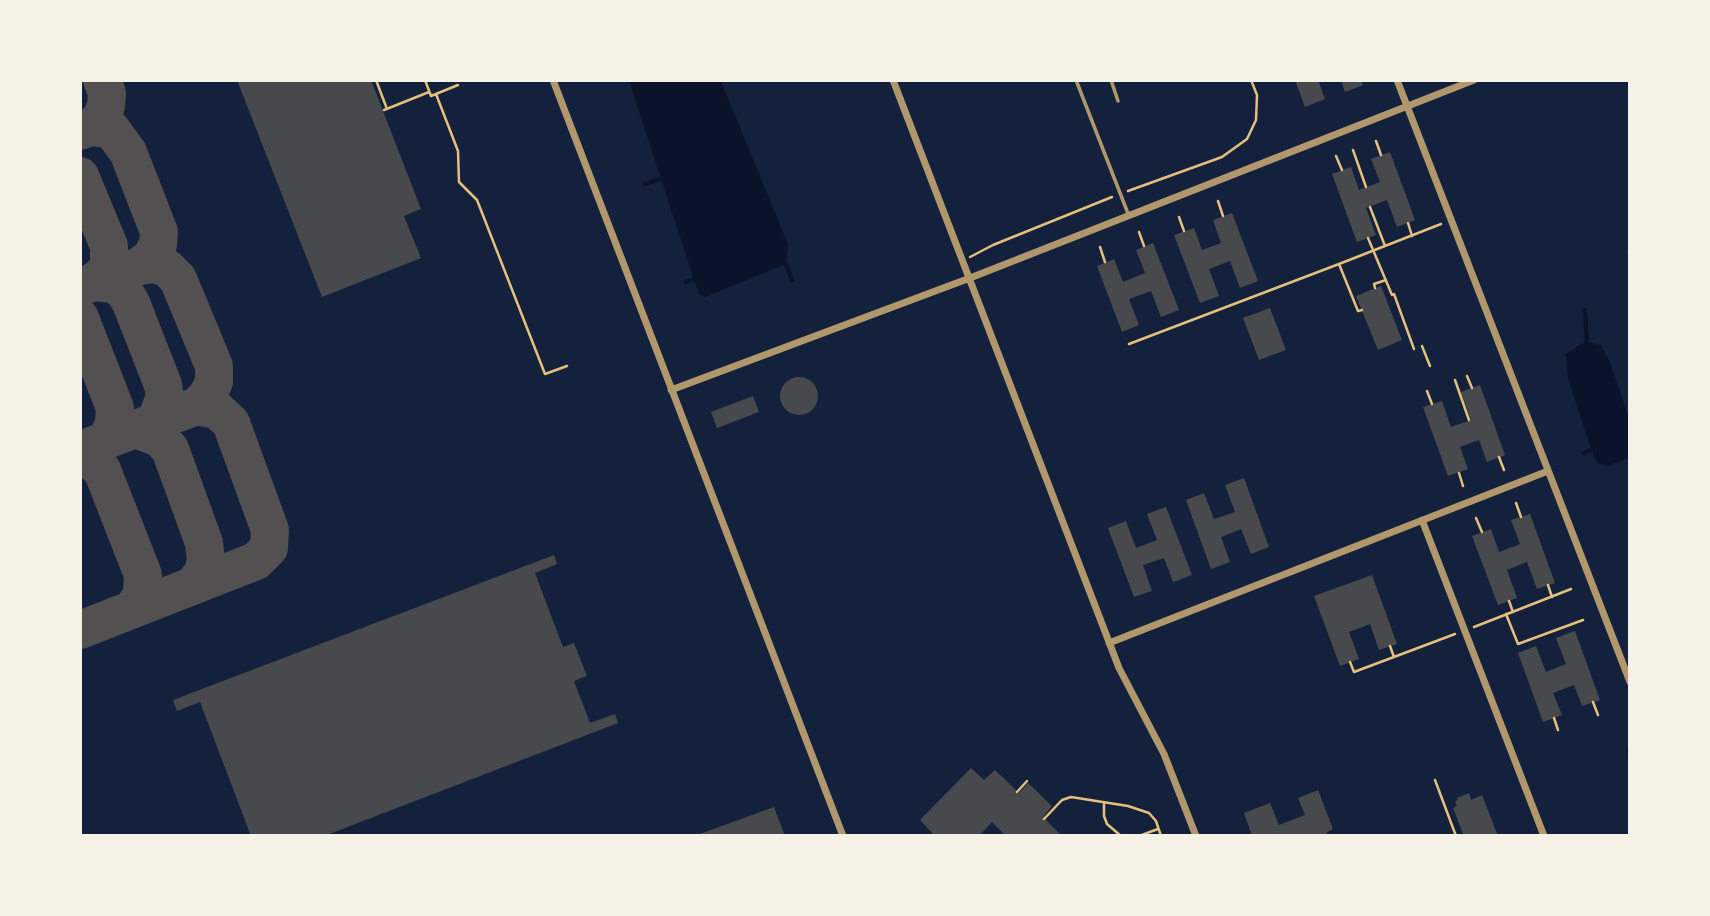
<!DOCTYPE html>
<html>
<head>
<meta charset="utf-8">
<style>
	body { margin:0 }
	#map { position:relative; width:1710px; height:916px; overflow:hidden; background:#14213d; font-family:Roboto,sans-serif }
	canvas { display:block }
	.frame { position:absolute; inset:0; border:82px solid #f6f1e7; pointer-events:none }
</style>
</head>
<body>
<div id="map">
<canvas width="1710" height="916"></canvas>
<div class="frame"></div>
</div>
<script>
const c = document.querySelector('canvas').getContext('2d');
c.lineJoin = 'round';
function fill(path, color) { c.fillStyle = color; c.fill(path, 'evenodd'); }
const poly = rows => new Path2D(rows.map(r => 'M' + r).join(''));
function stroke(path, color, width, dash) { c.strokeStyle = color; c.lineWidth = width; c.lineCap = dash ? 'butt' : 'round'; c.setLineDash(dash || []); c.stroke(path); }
fill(poly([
	[629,81,721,81,788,244,786,264,705,297,699,295],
	[1587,342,1601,345,1610,363,1629,418,1629,458,1608,466,1599,464,1594,458,1568,379,1566,354,1579,345]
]), '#0b132b');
stroke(poly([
	[645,184,662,178],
	[786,264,792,280],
	[686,282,694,279],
	[1585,310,1587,342],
	[1584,453,1591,450],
	[1629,751,1630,751]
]), '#0b132b', 4.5);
stroke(poly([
	[80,131,91,127,101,118,106,106,107,93,102,80],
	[80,176,109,246,109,263,105,273,93,282],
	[93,282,115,284,125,293,131,303,163,385,165,397,155,422],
	[80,287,140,266,151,257,158,245,159,232,128,152,111,129,91,127],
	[80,318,115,408,114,423,107,440],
	[135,429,159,438,170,449,204,543,206,560,203,572,193,586],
	[80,450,197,406,207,396,214,382,214,366,178,279,167,268,153,264,140,266],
	[80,456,90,460,102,470,143,575,142,594,132,610],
	[80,630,256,561,269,548,270,530,231,423,217,410,197,406]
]), '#525050', 38);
fill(poly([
	[237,80,371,80,421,209,404,216,421,258,322,297],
	[1295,80,1318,80,1325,99,1305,107],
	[1341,80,1361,80,1363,85,1345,92],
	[1390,152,1415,220,1397,227,1387,200,1366,208,1376,235,1357,242,1332,174,1351,167,1359,190,1380,182,1371,159],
	[1232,213,1258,281,1240,288,1230,261,1209,269,1219,296,1200,303,1174,235,1194,228,1202,250,1221,243,1213,220],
	[1153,243,1179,310,1161,317,1151,291,1129,299,1139,325,1122,332,1097,266,1114,259,1123,282,1145,273,1136,250],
	[1381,286,1402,340,1378,350,1356,296],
	[1270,308,1286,350,1259,360,1243,318],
	'780 396a19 19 0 1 1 38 0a19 19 0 1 1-38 0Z',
	[1480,385,1505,455,1487,462,1479,440,1460,447,1468,469,1448,476,1423,407,1442,401,1451,427,1471,420,1461,392],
	[753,396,759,412,717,428,711,412],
	[1244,478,1269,547,1251,554,1241,529,1221,537,1230,562,1211,569,1186,500,1204,493,1214,519,1235,512,1225,485],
	[1166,507,1192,575,1173,582,1164,558,1143,565,1152,591,1134,597,1108,528,1126,521,1136,548,1157,540,1147,514],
	[1530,514,1555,583,1537,589,1527,562,1507,570,1517,598,1498,605,1472,536,1491,529,1499,552,1520,544,1511,520],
	[554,555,557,564,535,573,563,647,574,643,587,676,574,681,590,723,615,714,618,723,324,836,251,836,200,702,177,711,173,700],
	[1372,575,1397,644,1379,650,1370,624,1349,632,1359,659,1340,666,1314,596],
	[1575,631,1600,700,1582,706,1574,685,1553,693,1562,715,1543,722,1518,653,1536,646,1546,672,1566,664,1556,638],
	[971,768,984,780,995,770,1019,793,1028,783,1052,806,1043,817,1062,836,1006,836,992,822,979,836,935,836,920,820],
	[1318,790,1333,829,1327,832,1326,836,1252,836,1244,813,1270,803,1279,825,1305,815,1298,798],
	[1469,793,1471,800,1482,795,1498,836,1464,836,1453,808,1457,806,1455,801,1458,800,1457,798],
	[774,807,785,836,697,836,697,835]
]), '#48494c');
stroke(poly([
	[376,80,387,109],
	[425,80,431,96,458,85],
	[436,94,458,151,459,182,477,200,545,374,567,366],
	[384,110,429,92],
	[1376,141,1381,155],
	[1353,150,1366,187],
	[1336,156,1342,170],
	[1128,191,1222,157,1247,139,1256,120,1257,95,1251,80],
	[1218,201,1223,216],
	[1370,207,1385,246],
	[1179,217,1184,231],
	[1408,223,1412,236],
	[1139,232,1144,246],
	[1368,238,1392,295,1394,294,1414,349],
	[1100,247,1105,262],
	[1629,251,1630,251],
	[970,257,993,245,1112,197],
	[1375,288,1374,284,1386,280],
	[1362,310,1358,311,1339,264,1441,224],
	[1129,344,1339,264],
	[1422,346,1430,366],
	[1467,376,1472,388],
	[1455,380,1469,420],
	[1427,391,1432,404],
	[1499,457,1504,470],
	[1459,473,1463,486],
	[1516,503,1521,517],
	[1476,518,1482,532],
	[1548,585,1552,597],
	[1509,601,1513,612],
	[1506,614,1518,644,1583,620],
	[1474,627,1571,589],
	[1390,646,1394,657],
	[1350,662,1354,672,1455,634],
	[1593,702,1598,715],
	[1554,718,1558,730],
	[1435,780,1456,836],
	[1017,792,1027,781],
	[1104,804,1104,816,1107,824,1121,836],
	[1044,819,1062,800,1071,797,1128,806,1149,813,1156,821,1161,836],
	[1139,836,1158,829]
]), '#e5c07b', 2.5);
stroke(poly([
	[1076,80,1129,216],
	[1111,80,1118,101]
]), '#b1986c', 3.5);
stroke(poly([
	[553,80,843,836],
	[893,80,1119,668,1164,754,1196,836],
	[1397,80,1630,682],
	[671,390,970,278,1474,80],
	[1422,520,1544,836],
	[1109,643,1548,471]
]), '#b1986c', 7);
</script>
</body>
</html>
